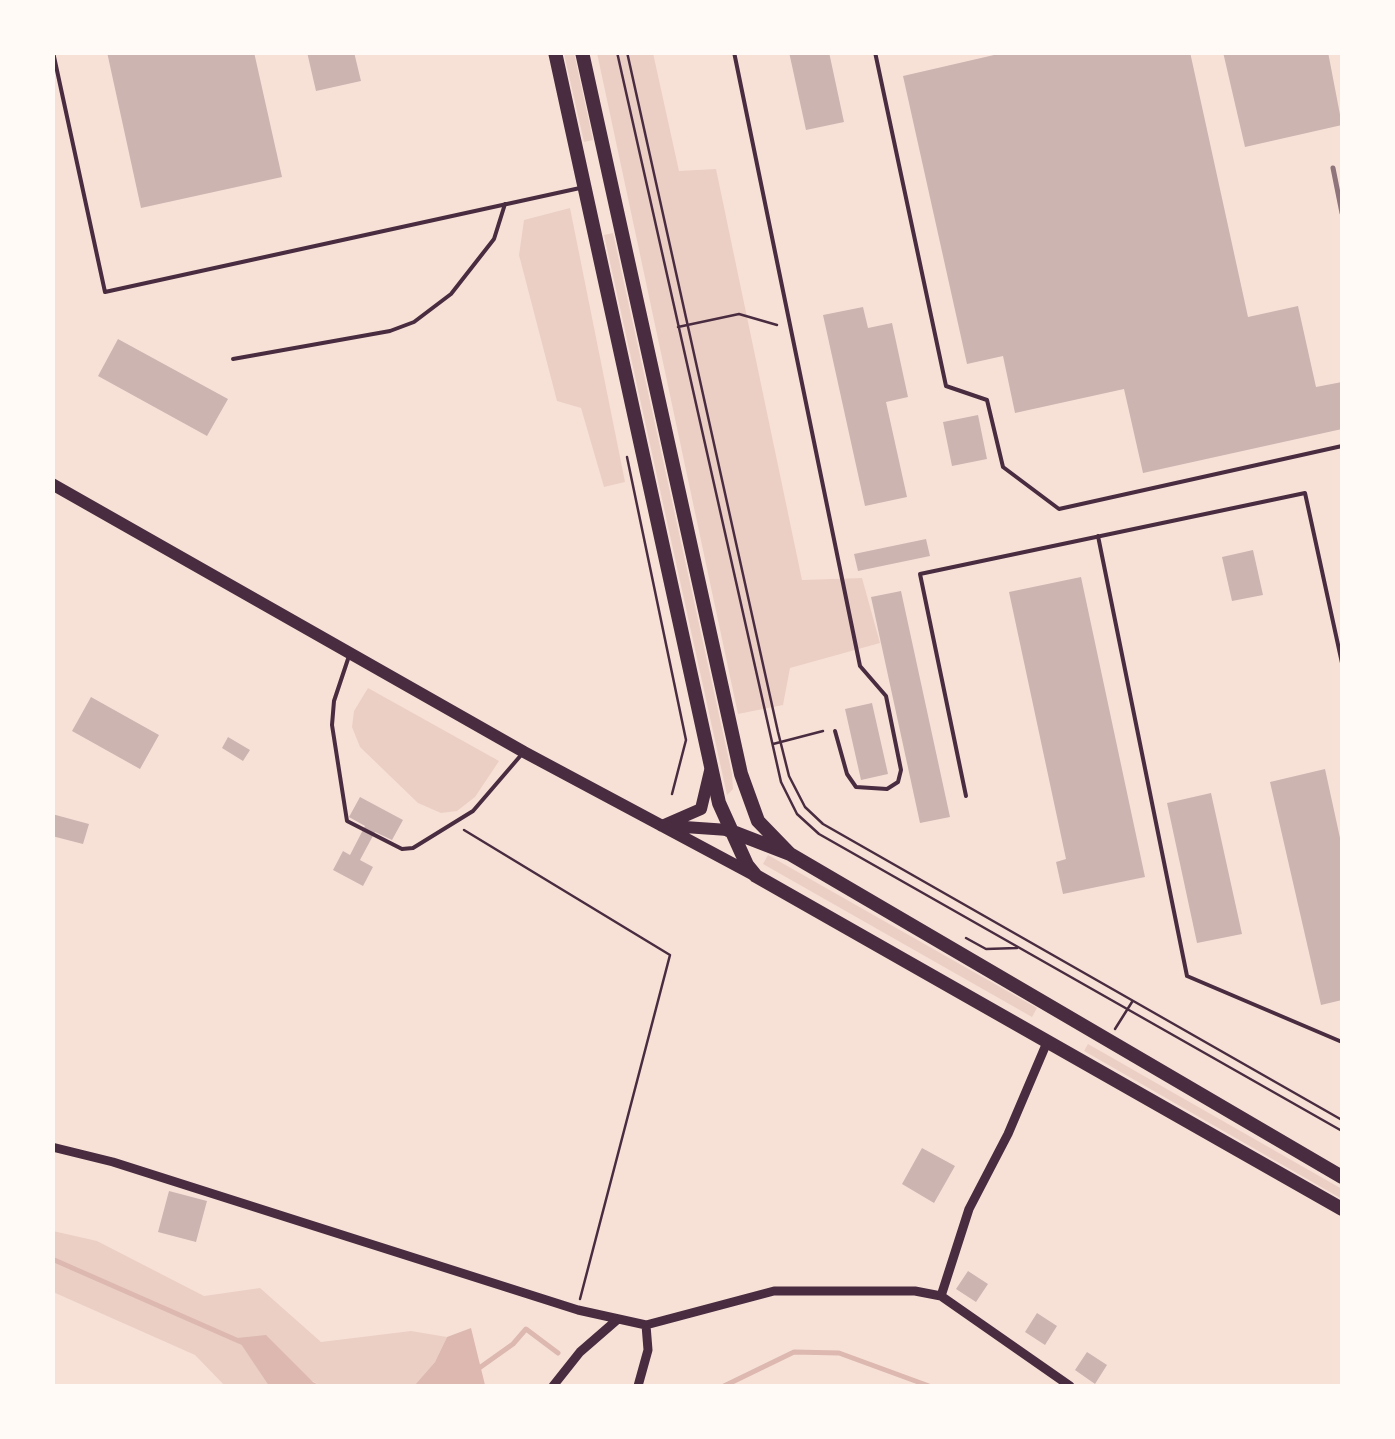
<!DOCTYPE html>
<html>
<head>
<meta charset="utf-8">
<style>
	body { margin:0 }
	#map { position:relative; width:1395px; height:1439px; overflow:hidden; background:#f7e1d7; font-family:Raleway,sans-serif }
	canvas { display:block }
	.frame { position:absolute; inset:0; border:55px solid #fffaf5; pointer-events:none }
</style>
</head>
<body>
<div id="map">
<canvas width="1395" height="1439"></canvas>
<div class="frame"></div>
</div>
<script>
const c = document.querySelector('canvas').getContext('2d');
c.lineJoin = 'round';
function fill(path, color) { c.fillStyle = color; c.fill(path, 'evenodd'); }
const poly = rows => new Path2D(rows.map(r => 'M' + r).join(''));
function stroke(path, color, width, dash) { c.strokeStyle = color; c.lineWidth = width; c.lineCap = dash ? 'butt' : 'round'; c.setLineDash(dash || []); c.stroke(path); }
fill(poly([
	[574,53,593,140,584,142,564,54],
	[597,53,653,53,679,171,716,169,802,580,862,578,880,643,790,668,783,705,738,714],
	[570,208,625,482,604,487,581,408,557,401,519,255,524,220],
	[613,233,732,774,733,789,727,795,604,235],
	[368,688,499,761,475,797,457,811,441,813,418,803,360,747,352,727,354,711],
	[768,855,1037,1008,1032,1017,763,864],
	[1088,1044,1342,1189,1342,1199,1084,1051],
	[53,1231,97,1241,204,1296,260,1288,321,1342,411,1331,447,1337,435,1362,414,1386,321,1386,238,1338,269,1386,225,1386,195,1355,53,1292]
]), '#ebcfc5');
fill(poly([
	[471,1328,485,1385,414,1386,435,1362,447,1337],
	[266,1335,313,1382,321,1386,269,1386,237,1338]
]), '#dcb8b0');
stroke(poly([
	[52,1259,241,1342],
	[475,1371,513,1344,526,1329,558,1353],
	[724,1386,794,1352,839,1353,929,1386]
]), '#dcb8b0', 5);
fill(poly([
	[107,52,254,52,282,177,141,208],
	[307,52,354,52,361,81,316,91],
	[789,52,829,52,844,122,806,130],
	[1007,52,1190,52,1248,317,1298,306,1316,387,1342,382,1342,429,1143,473,1124,389,1015,413,1003,356,967,364,903,76],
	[1223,52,1328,52,1342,125,1245,147],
	[863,307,868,328,892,323,908,397,886,402,907,497,865,506,823,315],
	[118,339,228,399,207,436,98,376],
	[978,415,987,459,952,466,943,422],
	[926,539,930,556,858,571,854,554],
	[1253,550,1263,595,1232,601,1222,557],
	[1081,577,1145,877,1063,894,1056,862,1066,859,1009,592],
	[901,591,950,817,920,823,871,597],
	[91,697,159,735,140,769,72,731],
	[872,703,888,774,861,780,845,709],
	[228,737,250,750,243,761,222,748],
	[1325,769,1342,847,1342,1000,1321,1005,1270,782],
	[1211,793,1242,934,1197,943,1167,803],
	[360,797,403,820,392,840,375,832,360,860,373,867,363,886,333,870,343,851,350,855,365,826,349,817],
	[52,814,89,824,83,844,52,836],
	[922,1148,955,1166,934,1203,902,1184],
	[169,1191,207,1201,196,1242,158,1232],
	[968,1271,988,1284,976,1302,956,1289],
	[1037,1313,1057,1326,1045,1345,1025,1332],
	[1087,1352,1107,1365,1095,1384,1075,1370]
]), '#ccb4b1');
stroke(poly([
	[617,52,781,782,797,814,819,834,1342,1131],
	[627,52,778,732,789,776,805,807,823,824,1342,1120],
	[678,327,739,314,777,325],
	[627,457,686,740,672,794],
	[773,744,823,731],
	[464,830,670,955,580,1299],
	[966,938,986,949,1017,948],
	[1115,1029,1132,1002]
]), '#4a2c40', 2.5);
stroke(poly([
	[53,52,105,292,580,188],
	[734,52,860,666,886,696,901,770,898,782,887,789,856,787,847,774,835,731],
	[875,52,946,386,987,400,1003,467,1059,509,1342,446],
	[233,359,390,331,414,322,451,294,494,239,505,204],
	[1098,536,1187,976,1342,1042],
	[348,659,334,701,332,725,347,821,402,849,413,848,473,811,522,754],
	[966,796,920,574,1305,493,1342,663]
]), '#4a2c40', 4);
stroke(poly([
	[1048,1040,1008,1134,969,1209,941,1296,1070,1386],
	[52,1147,113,1162,578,1310,646,1325,774,1291,915,1291,941,1296],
	[553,1386,580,1352,618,1319],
	[638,1386,648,1350,646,1325]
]), '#4a2c40', 9);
stroke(poly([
	[52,484,524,752,754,875],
	[662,826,701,809,710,771],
	[670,826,728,830]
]), '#4a2c40', 12);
stroke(poly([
	[555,52,719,803,747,865,756,876,1342,1209],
	[582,52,741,774,758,821,790,854],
	[728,830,790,854,1342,1177]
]), '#4a2c40', 14);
stroke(poly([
	[1333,168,1342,213]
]), '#8f747c', 5);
</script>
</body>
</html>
